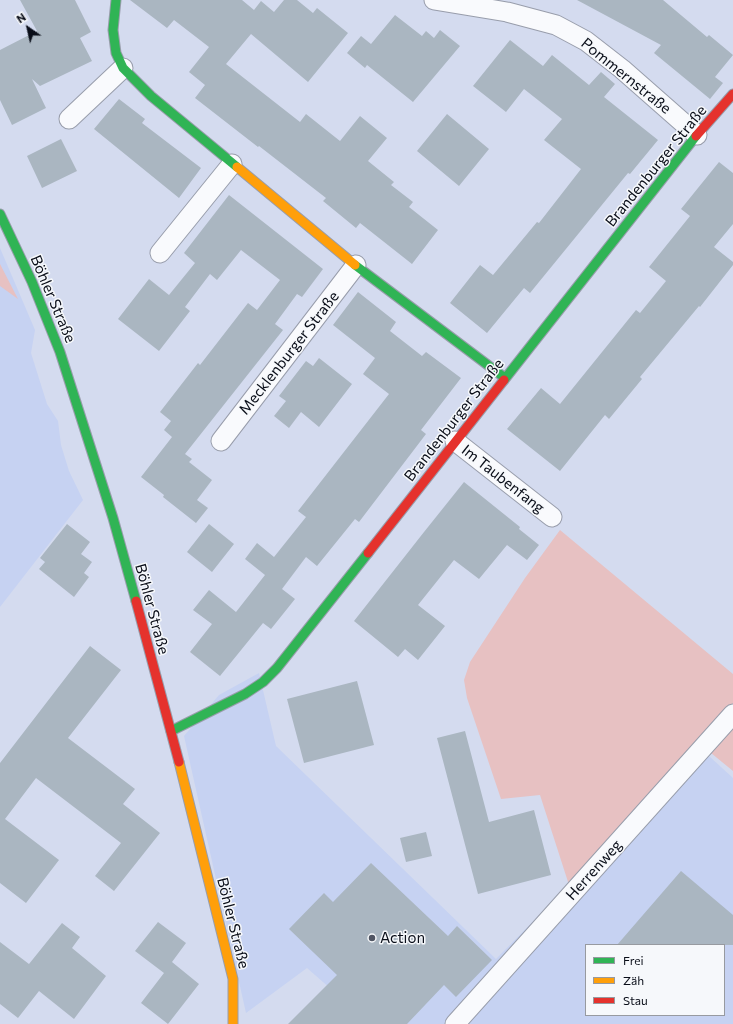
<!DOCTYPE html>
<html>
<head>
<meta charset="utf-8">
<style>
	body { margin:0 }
	#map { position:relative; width:733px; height:1024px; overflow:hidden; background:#d4dbef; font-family:Commissioner,sans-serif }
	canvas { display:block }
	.legend { position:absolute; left:585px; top:944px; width:140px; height:72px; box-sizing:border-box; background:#f6f8fb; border:1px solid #979aa0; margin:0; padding:5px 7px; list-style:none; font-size:12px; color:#090d18 }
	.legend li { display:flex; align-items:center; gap:8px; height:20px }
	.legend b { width:20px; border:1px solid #979aa0 }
	.north { position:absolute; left:8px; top:8px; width:40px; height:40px; -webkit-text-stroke:3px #f6f8fb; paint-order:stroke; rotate:326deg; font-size:11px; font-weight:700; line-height:16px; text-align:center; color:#090d18 }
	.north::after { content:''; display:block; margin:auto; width:14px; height:18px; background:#090d18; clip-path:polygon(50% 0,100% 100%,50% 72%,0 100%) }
</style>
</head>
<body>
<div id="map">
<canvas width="733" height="1024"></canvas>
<ul class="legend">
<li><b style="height:5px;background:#30b455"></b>Frei</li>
<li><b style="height:5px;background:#ff9f0a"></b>Zäh</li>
<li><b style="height:5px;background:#e5322d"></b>Stau</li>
</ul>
<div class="north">N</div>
</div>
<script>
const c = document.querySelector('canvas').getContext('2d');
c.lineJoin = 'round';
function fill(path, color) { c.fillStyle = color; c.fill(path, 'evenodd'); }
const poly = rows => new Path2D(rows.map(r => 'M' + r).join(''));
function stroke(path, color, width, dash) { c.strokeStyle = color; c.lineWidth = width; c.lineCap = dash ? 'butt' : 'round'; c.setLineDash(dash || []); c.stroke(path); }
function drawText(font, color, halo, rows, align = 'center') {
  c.font = font + ' Commissioner,sans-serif'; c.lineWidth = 3; c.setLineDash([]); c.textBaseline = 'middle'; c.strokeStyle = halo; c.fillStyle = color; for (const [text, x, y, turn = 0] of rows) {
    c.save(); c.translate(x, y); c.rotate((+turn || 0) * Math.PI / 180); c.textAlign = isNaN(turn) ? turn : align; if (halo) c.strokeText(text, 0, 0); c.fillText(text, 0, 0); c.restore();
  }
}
fill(poly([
	[0,248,35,330,31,353,47,404,58,421,61,445,69,471,83,500,0,607],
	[259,673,276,746,496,959,569,885,697,745,733,778,733,1024,371,1024,307,968,246,1013,184,736,219,695],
	[586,945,724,945,724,1015,586,1015]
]), '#c6d2f2');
fill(poly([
	[0,264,18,299,0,286],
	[560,530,733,674,733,703,697,745,569,885,540,795,501,799,467,698,464,680,470,662,525,578],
	[733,728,733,771,711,753]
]), '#e7c1c2');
fill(poly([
	[20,0,75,0,91,32,80,38,92,61,40,86,32,79,46,108,12,125,0,100,0,50,37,31],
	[130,0,242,0,254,10,261,1,274,12,284,0,297,0,313,13,317,8,348,33,308,82,251,34,226,64,300,122,306,114,340,141,360,116,387,138,368,161,394,182,391,185,413,202,409,207,438,230,412,264,360,223,356,228,323,201,326,198,259,146,258,147,195,98,205,85,189,72,209,47,174,20,167,28],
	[577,0,663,0,707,37,709,35,733,55,715,77,723,83,710,99,654,53,661,45],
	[395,15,422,36,426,31,434,38,440,30,460,46,413,102,367,65,365,68,347,53,361,36,371,44],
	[510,40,543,66,552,55,589,85,601,72,615,84,604,97,658,140,630,174,628,173,530,293,524,288,487,333,450,303,480,265,493,275,537,222,539,223,581,169,544,140,562,119,524,89,506,112,473,86],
	[119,99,145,119,142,123,201,168,179,198,94,129],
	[447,114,489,149,459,186,417,151],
	[61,139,77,171,42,188,27,156],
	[719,162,733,173,733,224,714,247,733,262,733,265,700,307,699,306,640,377,642,379,609,419,605,415,560,471,507,429,541,388,560,404,636,310,640,313,666,281,649,267,690,216,681,209],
	[229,195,323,269,302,297,297,294,275,324,283,330,185,454,192,459,189,462,212,480,197,500,208,508,196,523,163,497,164,495,141,477,172,437,164,430,171,421,160,412,198,363,200,365,248,303,257,310,280,280,241,250,217,280,210,274,185,307,190,311,159,351,118,319,149,279,169,295,195,263,184,253],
	[358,292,396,322,390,331,422,356,426,352,461,378,421,430,426,434,359,522,355,519,317,566,306,557,282,589,295,599,271,629,263,623,220,676,190,652,212,624,193,610,209,590,236,612,265,575,245,559,257,543,274,557,306,517,298,511,389,394,363,374,375,358,333,325],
	[319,358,352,384,319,427,301,412,289,428,274,416,286,401,279,396,306,361,313,366],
	[464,482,520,527,519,529,539,545,527,560,507,545,479,579,454,560,418,605,445,626,418,660,405,649,398,657,354,621,424,532],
	[67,524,90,542,81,554,92,562,84,573,89,577,74,597,39,569,45,562,40,558],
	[209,524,234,544,212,572,187,552],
	[90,646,121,670,68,738,135,789,123,804,160,833,114,891,95,876,121,843,36,778,5,819,59,860,26,903,0,883,0,763],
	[357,681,374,745,304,763,287,699],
	[465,731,489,822,534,810,551,875,478,894,437,738],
	[426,832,432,856,406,862,400,838],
	[371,863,448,936,457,926,492,960,456,997,444,985,407,1024,288,1024,337,975,289,929,324,893,333,902],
	[681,871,733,915,733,945,617,945],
	[158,922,186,943,172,962,199,984,168,1024,141,1003,164,973,135,951],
	[62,923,80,937,72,948,106,976,74,1019,39,991,18,1018,0,1004,0,942,29,964]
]), '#aab6c1');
const street = poly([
	[434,0,507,12,556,25,586,41,622,69,697,135],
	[69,119,123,68],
	[160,253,232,164],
	[221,441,356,265],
	[455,441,552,517],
	[455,1024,733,714]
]);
const fast = poly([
	[116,0,113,30,116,53,123,68,151,96,237,167],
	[0,214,32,282,60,352,113,518,136,601],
	[355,265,505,378],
	[504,380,696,136],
	[171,731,245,694,263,682,277,668,368,553]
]);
const slow = poly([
	[237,167,355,265],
	[179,762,233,979,233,1024]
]);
const jam = poly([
	[696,136,733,94],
	[368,553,504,380],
	[136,601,179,762]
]);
stroke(street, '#989dab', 21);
stroke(fast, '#989dab', 11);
stroke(slow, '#989dab', 11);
stroke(jam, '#989dab', 11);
stroke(street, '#f9fafd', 19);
stroke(fast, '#30b455', 9);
stroke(slow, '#ff9f0a', 9);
stroke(jam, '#e5322d', 9);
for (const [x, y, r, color] of [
	[372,938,4,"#505563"]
]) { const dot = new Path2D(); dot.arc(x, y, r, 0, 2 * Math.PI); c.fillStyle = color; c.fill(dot); stroke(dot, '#f6f8fb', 1.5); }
drawText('15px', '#090d18', '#f6f8fb', [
	["Pommernstraße",626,76,39],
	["Brandenburger Straße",656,166,-51],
	["Böhler Straße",53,299,67],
	["Mecklenburger Straße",289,353,-52],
	["Brandenburger Straße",454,420,-52],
	["Im Taubenfang",503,479,38],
	["Böhler Straße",152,609,75],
	["Herrenweg",594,870,-48],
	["Böhler Straße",233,923,76]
]);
drawText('15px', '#090d18', '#f6f8fb', [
	["Action",380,938]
], 'left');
</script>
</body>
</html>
